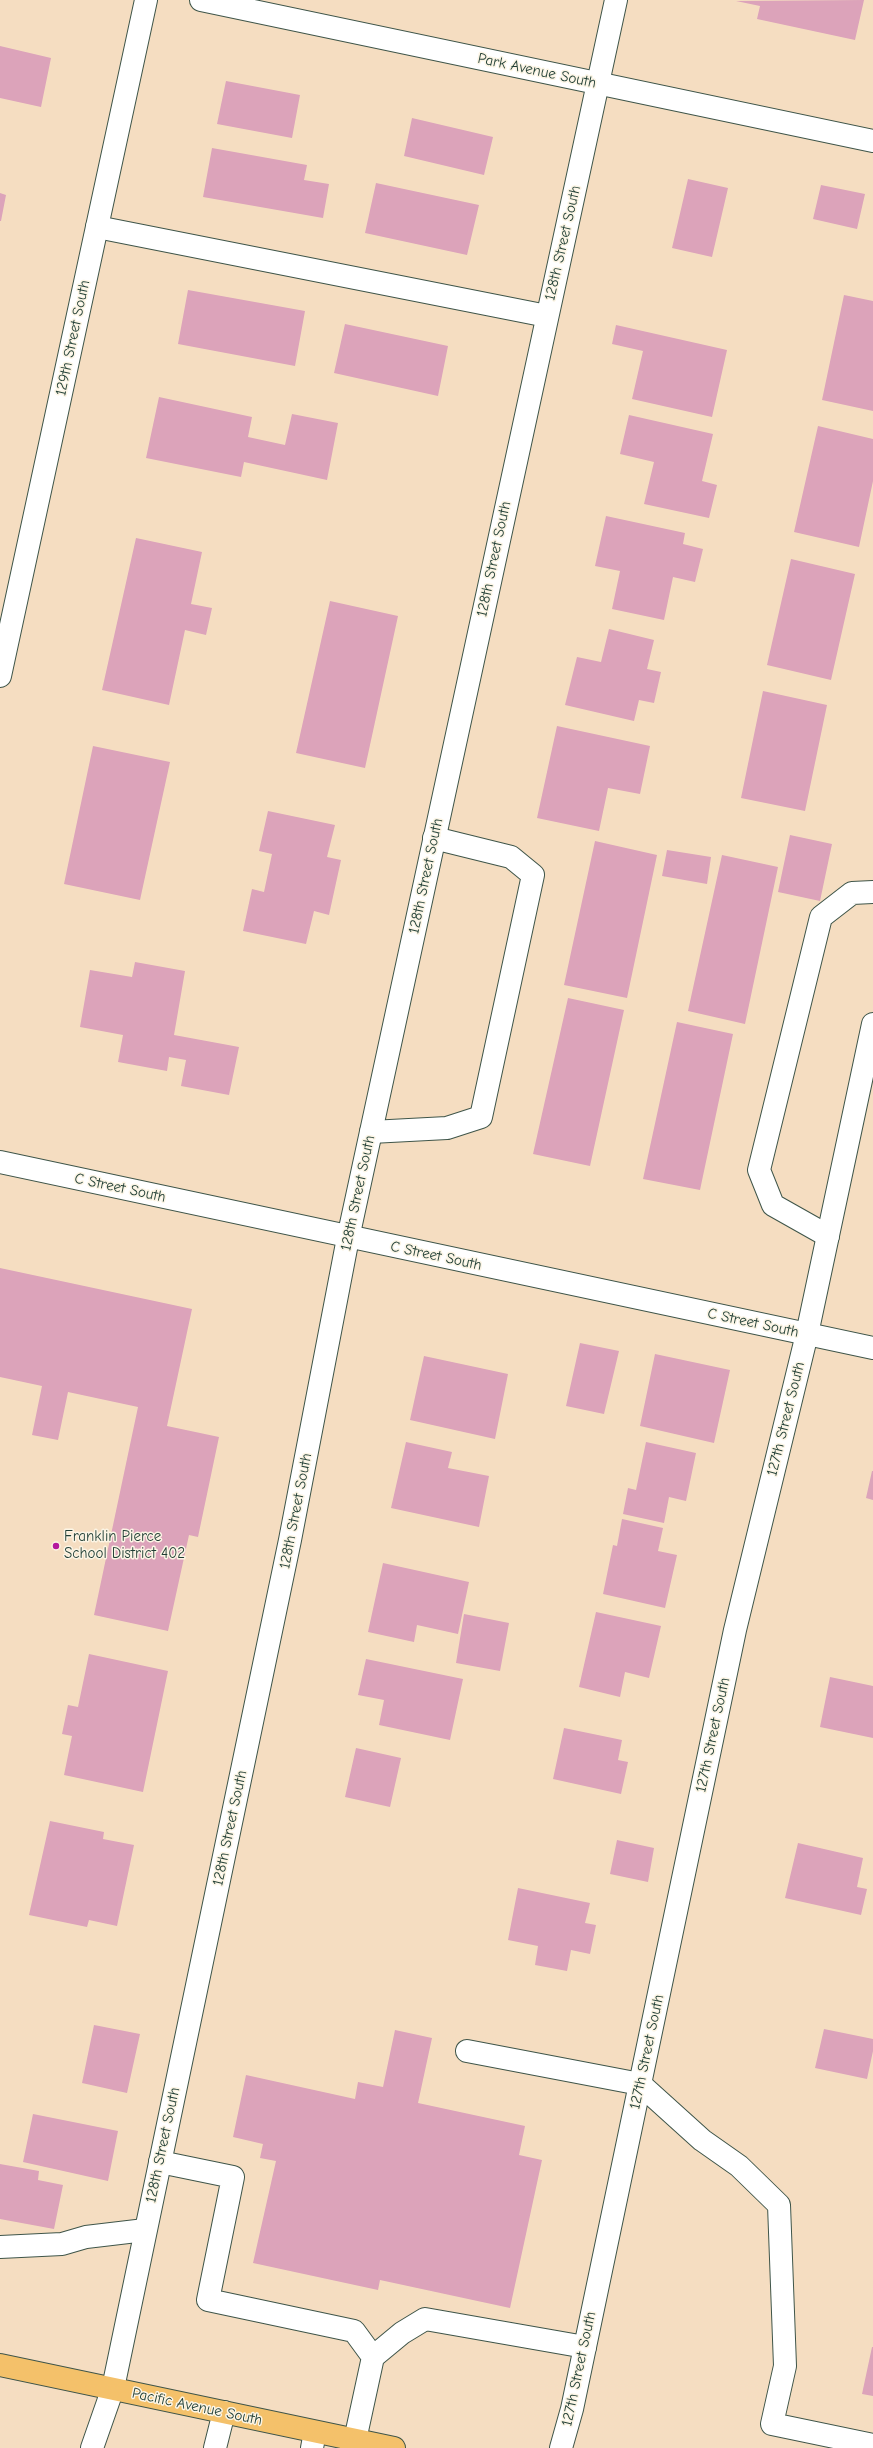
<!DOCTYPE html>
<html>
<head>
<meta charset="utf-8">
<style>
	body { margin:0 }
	canvas { display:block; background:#f5ddc1 }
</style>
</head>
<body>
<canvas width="873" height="2448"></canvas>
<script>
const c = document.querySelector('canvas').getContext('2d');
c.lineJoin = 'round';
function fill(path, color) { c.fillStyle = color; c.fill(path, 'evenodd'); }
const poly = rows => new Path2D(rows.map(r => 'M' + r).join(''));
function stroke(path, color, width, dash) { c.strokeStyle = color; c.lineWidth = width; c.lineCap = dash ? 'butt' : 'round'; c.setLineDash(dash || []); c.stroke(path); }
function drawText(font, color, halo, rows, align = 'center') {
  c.font = font + ' "Comic Neue",sans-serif'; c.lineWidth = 3; c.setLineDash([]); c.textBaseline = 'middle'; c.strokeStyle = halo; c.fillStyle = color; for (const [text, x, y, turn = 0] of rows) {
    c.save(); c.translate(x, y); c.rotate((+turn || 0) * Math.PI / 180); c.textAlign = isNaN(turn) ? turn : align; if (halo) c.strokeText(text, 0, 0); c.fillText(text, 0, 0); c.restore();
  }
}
fill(poly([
	[864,0,855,40,757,19,760,6,736,1],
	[0,46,51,58,41,107,0,98],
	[226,81,300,95,292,138,217,124],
	[412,118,493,137,484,175,404,156],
	[212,148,307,165,304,180,329,184,323,218,203,197],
	[688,179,728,188,712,257,672,248],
	[376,183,479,205,467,255,365,233],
	[821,185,865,194,857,229,813,219],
	[0,193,6,195,1,221,0,221],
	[188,290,305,311,295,366,178,344],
	[844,295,873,301,873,411,822,400],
	[345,324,448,346,438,396,334,373],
	[616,325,727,350,712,417,632,399,643,351,612,344],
	[159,397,252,417,248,437,285,445,292,414,338,423,327,480,244,462,241,477,146,458],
	[629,415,713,434,702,481,717,485,709,518,644,504,654,462,620,454],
	[818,426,873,439,873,481,859,547,794,532],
	[606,516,685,533,683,544,703,549,695,582,673,577,664,620,612,609,620,571,595,566],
	[136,538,202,552,191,604,212,608,206,635,185,630,169,705,102,690],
	[791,559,855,574,831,680,767,665],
	[330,601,398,616,365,768,296,753],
	[609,629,654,640,647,669,661,672,654,703,639,700,634,721,565,705,577,657,601,662],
	[763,691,827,705,805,811,741,798],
	[557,726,650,746,640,794,608,788,599,831,537,818],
	[93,746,170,762,140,900,64,884],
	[268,811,335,825,327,857,341,860,329,915,314,911,306,944,243,931,252,889,264,892,272,854,259,851],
	[790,835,832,844,820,901,778,892],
	[595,841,657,855,627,998,564,985],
	[667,850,711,857,707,884,662,876],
	[722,855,778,867,745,1024,688,1011],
	[135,962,185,971,174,1035,239,1047,229,1095,181,1086,186,1060,169,1057,167,1071,118,1062,123,1035,80,1027,90,970,132,977],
	[568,998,624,1010,590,1166,533,1154],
	[677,1022,733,1034,700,1190,643,1179],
	[0,1268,192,1309,167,1426,219,1437,198,1537,189,1535,168,1631,94,1615,138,1407,68,1392,58,1440,32,1435,42,1386,0,1377],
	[580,1343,619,1351,604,1414,566,1406],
	[655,1354,730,1370,714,1443,640,1426],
	[424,1356,508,1374,495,1439,410,1420],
	[406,1442,452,1452,448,1468,489,1476,479,1527,391,1508],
	[646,1442,696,1453,686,1501,669,1497,664,1523,623,1514,628,1488,636,1490],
	[872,1471,873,1471,873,1500,866,1498],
	[622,1519,663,1528,658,1551,677,1555,665,1608,603,1594,613,1545,617,1546],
	[383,1563,469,1582,458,1634,417,1625,414,1642,368,1632],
	[596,1612,661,1626,649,1678,625,1672,620,1697,579,1687],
	[464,1614,509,1623,500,1671,456,1663],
	[89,1654,168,1671,143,1792,64,1775,72,1736,62,1734,68,1705,78,1707],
	[366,1659,463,1679,450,1740,379,1725,384,1700,358,1695],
	[830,1677,873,1686,873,1738,820,1727],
	[564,1728,622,1740,618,1760,628,1762,621,1794,553,1779],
	[356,1748,401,1758,390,1807,345,1797],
	[50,1821,104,1832,103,1839,134,1845,117,1926,89,1920,87,1927,29,1915],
	[617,1840,654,1848,648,1882,610,1874],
	[798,1843,863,1858,857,1887,867,1889,861,1915,785,1898],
	[518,1888,590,1903,585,1923,596,1925,590,1954,571,1950,567,1971,535,1965,538,1946,508,1940],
	[94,2025,140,2034,127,2093,82,2083],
	[824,2029,873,2039,873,2051,867,2079,815,2068],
	[395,2030,432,2038,418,2103,525,2126,519,2155,542,2160,510,2308,380,2280,378,2290,253,2263,276,2161,260,2158,263,2144,233,2137,246,2075,355,2099,358,2082,383,2087],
	[33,2114,118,2131,108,2181,23,2162],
	[0,2164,39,2171,38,2180,63,2185,54,2229,0,2219],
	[872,2347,873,2347,873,2396,862,2394]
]), '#dca3ba');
const service = poly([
	[97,227,547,316],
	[371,1132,447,1128,481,1117,533,875,511,857,434,838],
	[828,1236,773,1205,759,1170,821,917,852,893,873,892],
	[467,2051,640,2084,702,2140,739,2166,779,2205,785,2366,772,2424,873,2445],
	[160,2162,233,2177,208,2300,354,2331,373,2357],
	[0,2247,62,2244,86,2237,145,2230],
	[355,2440,373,2357,402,2333,425,2319,585,2347],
	[92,2448,113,2388],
	[215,2448,224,2412],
	[312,2448,315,2432]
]);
const minor = poly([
	[0,676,146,0],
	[113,2388,290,1540,348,1238,616,0],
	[561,2448,572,2409,735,1630,807,1334,873,1024]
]);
const tertiary = poly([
	[201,0,873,141],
	[0,1162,873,1348]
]);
const primary = poly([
	[0,2365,394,2448]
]);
stroke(service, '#3f5549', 24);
stroke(minor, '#3f5549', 24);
stroke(tertiary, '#3f5549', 24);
stroke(primary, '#3f5549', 24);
stroke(service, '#fff', 22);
stroke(minor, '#fff', 22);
stroke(tertiary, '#fff', 22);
stroke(primary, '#f4c16a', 22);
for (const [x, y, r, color] of [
	[56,1546,4,"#b5179e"]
]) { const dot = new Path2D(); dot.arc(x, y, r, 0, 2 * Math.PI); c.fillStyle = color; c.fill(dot); stroke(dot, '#fcf5e5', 1.5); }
drawText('15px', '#1f3d34', '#fcf5e5', [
	["Park Avenue South",537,71,12],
	["128th Street South",563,243,-77],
	["129th Street South",73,338,-78],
	["128th Street South",494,559,-78],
	["128th Street South",426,876,-78],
	["C Street South",120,1188,12],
	["128th Street South",358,1193,-78],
	["C Street South",436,1256,12],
	["C Street South",753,1323,12],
	["127th Street South",786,1419,-76],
	["128th Street South",296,1511,-79],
	["127th Street South",713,1735,-78],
	["128th Street South",230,1828,-78],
	["127th Street South",647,2052,-78],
	["128th Street South",163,2145,-78],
	["127th Street South",579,2369,-78],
	["Pacific Avenue South",197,2407,12]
]);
drawText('15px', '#1f3d34', '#fcf5e5', [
	["Franklin Pierce",64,1537],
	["School District 402",64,1554]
], 'left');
</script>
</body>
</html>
